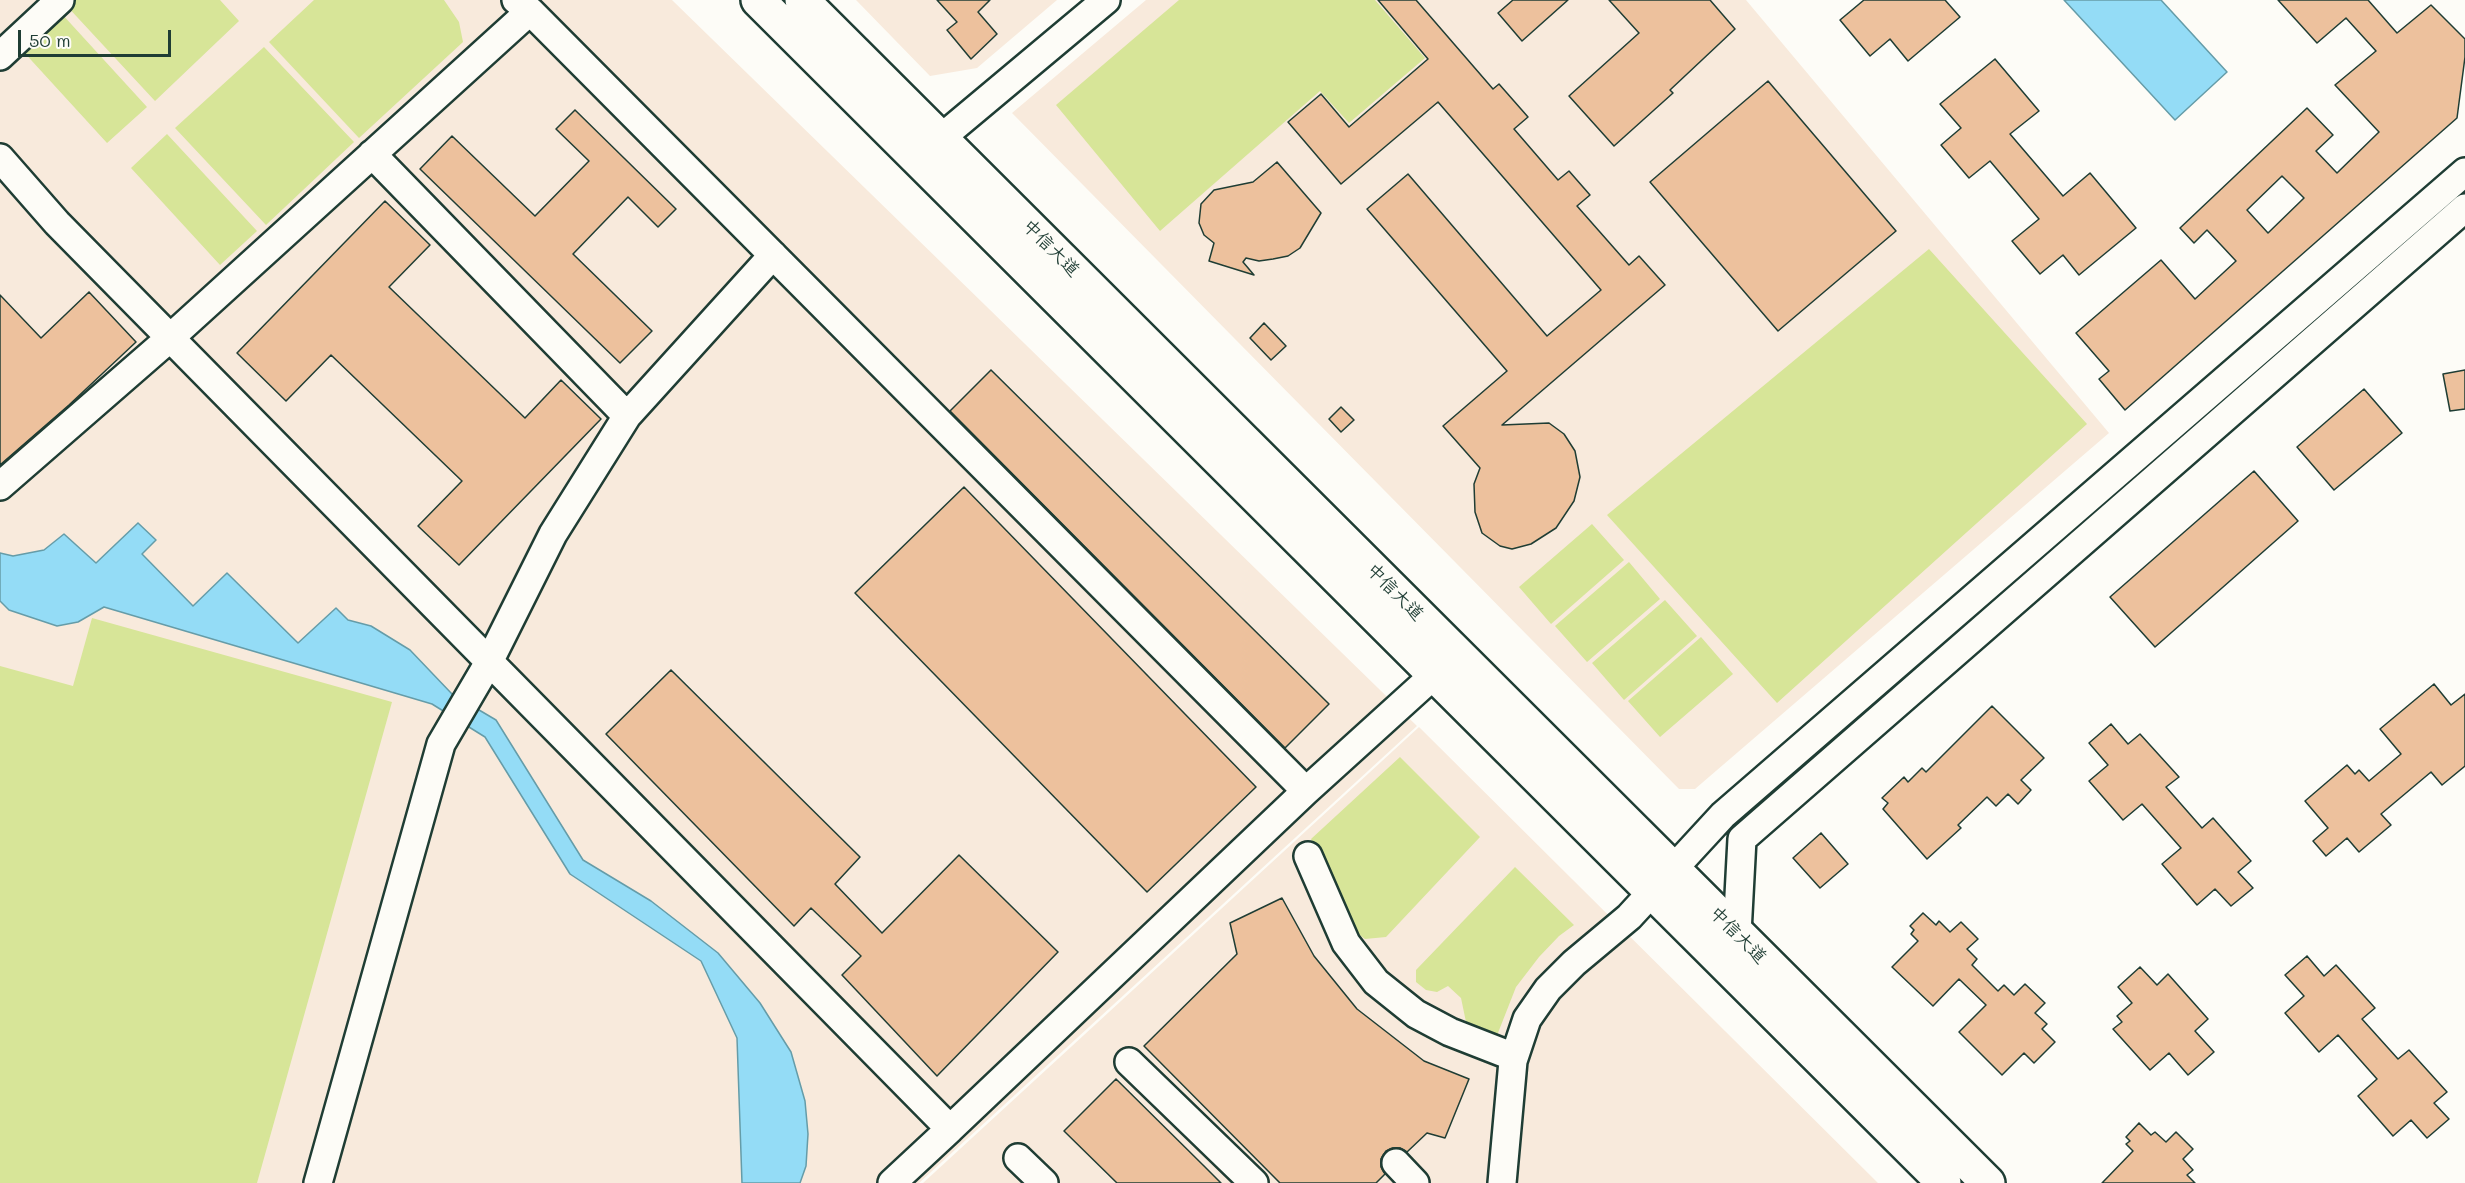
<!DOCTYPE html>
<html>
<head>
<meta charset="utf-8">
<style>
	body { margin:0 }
	#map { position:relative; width:2465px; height:1183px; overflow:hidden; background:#fdfcf7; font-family:Mali,sans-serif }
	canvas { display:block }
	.scale { position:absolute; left:18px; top:30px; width:153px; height:27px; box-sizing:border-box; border:3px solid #1f3d34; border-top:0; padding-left:8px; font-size:18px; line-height:21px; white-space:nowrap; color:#1f3d34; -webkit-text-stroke:4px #fdfcf7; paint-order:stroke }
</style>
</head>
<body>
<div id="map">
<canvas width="2465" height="1183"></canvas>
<div class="scale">50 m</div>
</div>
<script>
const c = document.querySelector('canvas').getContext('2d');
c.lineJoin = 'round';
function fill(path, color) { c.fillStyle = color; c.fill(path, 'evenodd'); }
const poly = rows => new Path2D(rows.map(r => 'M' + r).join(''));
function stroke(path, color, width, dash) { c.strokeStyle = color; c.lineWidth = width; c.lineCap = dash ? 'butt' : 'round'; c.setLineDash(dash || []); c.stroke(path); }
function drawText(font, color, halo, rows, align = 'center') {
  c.font = font + ' Mali,"LXGW WenKai TC",sans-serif'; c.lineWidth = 4.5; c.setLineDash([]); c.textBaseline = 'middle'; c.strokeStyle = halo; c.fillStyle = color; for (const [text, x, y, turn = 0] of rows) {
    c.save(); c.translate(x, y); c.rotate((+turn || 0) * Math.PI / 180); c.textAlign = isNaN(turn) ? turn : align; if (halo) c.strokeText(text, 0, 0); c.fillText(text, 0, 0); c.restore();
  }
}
fill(poly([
	[0,0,672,0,1417,726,919,1183,0,1183],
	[856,0,1057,0,977,68,930,76],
	[1146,0,1746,0,2109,433,1695,789,1679,789,1012,113],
	[1419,727,1878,1183,923,1183]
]), '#f8eadc');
fill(poly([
	[70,0,220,0,239,21,155,101,65,4],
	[314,0,444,0,459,22,463,42,359,138,269,42],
	[1179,0,1375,0,1425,58,1349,123,1320,91,1160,231,1056,105],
	[61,13,147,107,107,143,21,49],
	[264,47,354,142,266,225,175,128],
	[167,134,257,231,220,265,131,168],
	[1929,249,2087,424,1777,703,1607,515],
	[1592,524,1624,560,1551,624,1519,587],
	[1629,562,1660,599,1587,662,1555,626],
	[1665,600,1697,636,1624,700,1592,663],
	[92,618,392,702,257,1183,0,1183,0,666,73,686],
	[1701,637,1733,674,1660,737,1628,701],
	[1400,757,1480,837,1386,937,1365,939,1357,933,1311,839],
	[1515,867,1574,925,1559,936,1539,957,1516,987,1496,1038,1466,1022,1461,998,1448,986,1437,992,1426,990,1416,982,1416,970]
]), '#d7e598');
const water = poly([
	[2064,0,2161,0,2227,72,2175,120,2064,0],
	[138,523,156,540,142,554,193,606,227,573,298,643,336,608,348,620,371,626,410,650,452,694,496,720,583,860,651,901,718,953,760,1003,791,1052,805,1101,808,1134,806,1166,800,1183,742,1183,737,1038,701,961,570,874,485,737,432,704,104,607,78,622,57,626,9,610,0,601,0,553,13,556,44,550,64,534,96,563,138,523]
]);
fill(water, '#94dcf6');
stroke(water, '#659ca8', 1.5);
const building = poly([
	[937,0,990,0,978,12,997,34,971,59,947,30,957,22,937,0],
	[1378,0,1416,0,1493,89,1499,84,1528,117,1514,129,1558,180,1569,171,1590,195,1577,206,1629,265,1639,256,1665,285,1502,425,1549,423,1564,434,1575,451,1580,477,1574,501,1556,528,1531,544,1512,549,1500,546,1482,533,1475,512,1474,484,1480,468,1443,426,1507,371,1367,209,1408,174,1547,336,1601,290,1438,102,1341,184,1288,122,1321,94,1349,127,1428,59,1378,0],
	[1513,0,1568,0,1522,41,1498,13,1513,0],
	[1609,0,1710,0,1735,29,1670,90,1673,93,1614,146,1569,96,1639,33,1609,0],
	[1864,0,1945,0,1960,17,1908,61,1890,39,1870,56,1840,20,1864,0],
	[2278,0,2368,0,2397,33,2431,5,2465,39,2465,57,2457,118,2125,410,2099,379,2109,371,2076,333,2161,260,2195,299,2236,261,2207,230,2194,243,2180,228,2307,108,2333,135,2316,151,2337,173,2379,132,2335,85,2376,51,2346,18,2317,43,2278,0],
	[2282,176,2304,198,2268,233,2247,210,2282,176],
	[1995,59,2039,111,2010,134,2063,196,2090,173,2136,228,2079,275,2063,255,2040,274,2012,241,2039,219,1990,161,1969,178,1941,145,1961,128,1940,104,1995,59],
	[1768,81,1896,231,1778,331,1650,182,1768,81],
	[575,110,676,209,658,227,628,197,573,254,652,331,620,363,420,169,452,136,535,216,589,161,556,129,575,110],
	[1277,162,1321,213,1300,248,1288,256,1273,259,1259,261,1246,258,1243,262,1254,275,1209,261,1214,243,1204,235,1199,223,1201,204,1214,190,1253,182,1277,162],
	[385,201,430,245,389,287,525,418,561,380,601,419,459,565,418,526,462,481,331,355,286,401,237,353,385,201],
	[89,292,136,342,69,405,0,465,0,295,41,338,89,292],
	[1264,323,1286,346,1271,360,1250,338,1264,323],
	[991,370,1329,704,1285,748,950,411,991,370],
	[2465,370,2465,409,2450,411,2443,374,2465,370],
	[2364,389,2402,433,2334,490,2297,447,2364,389],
	[1341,407,1354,420,1341,432,1329,419,1341,407],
	[2254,471,2298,521,2155,647,2110,597,2254,471],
	[964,487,1256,787,1147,892,855,593,964,487],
	[671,670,860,857,835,884,882,933,959,855,1058,952,937,1076,842,975,861,956,811,908,794,926,606,734,671,670],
	[2434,684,2451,705,2465,694,2465,766,2442,785,2431,772,2381,814,2391,825,2359,852,2347,838,2326,856,2313,841,2328,828,2305,801,2347,765,2355,774,2359,770,2369,781,2401,754,2380,729,2434,684],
	[1992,706,2044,758,2021,780,2031,790,2018,804,2008,794,1996,806,1987,797,1958,825,1961,828,1927,859,1883,809,1888,803,1882,798,1904,777,1908,782,1922,768,1926,772,1992,706],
	[2111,724,2128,744,2140,734,2179,777,2166,787,2202,828,2213,818,2251,861,2238,872,2253,888,2231,906,2215,889,2197,905,2162,864,2181,848,2142,804,2123,820,2089,781,2108,765,2089,743,2111,724],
	[1821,833,1848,864,1820,888,1793,858,1821,833],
	[1282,898,1314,956,1357,1009,1424,1061,1469,1079,1445,1138,1427,1133,1407,1152,1400,1148,1393,1148,1386,1151,1381,1159,1381,1167,1385,1174,1376,1183,1280,1183,1144,1046,1237,954,1230,923,1282,898],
	[1923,913,1936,925,1939,921,1950,932,1961,922,1978,939,1967,949,1977,959,1972,965,1998,991,2004,985,2014,995,2025,984,2045,1003,2035,1013,2047,1024,2042,1029,2055,1042,2034,1063,2024,1053,2002,1075,1959,1032,1986,1005,1959,979,1933,1006,1892,967,1918,941,1911,934,1914,930,1910,926,1923,913],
	[2307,956,2324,976,2336,965,2375,1008,2362,1019,2398,1059,2409,1050,2447,1092,2434,1103,2449,1119,2427,1138,2411,1120,2393,1136,2358,1096,2377,1079,2338,1035,2319,1052,2285,1013,2304,996,2285,975,2307,956],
	[2140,967,2157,985,2168,974,2208,1019,2195,1031,2214,1052,2188,1075,2169,1053,2150,1070,2113,1029,2122,1022,2117,1016,2132,1003,2118,987,2140,967],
	[1116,1079,1205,1167,1221,1183,1117,1183,1064,1131,1116,1079],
	[2139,1123,2151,1135,2155,1132,2166,1142,2176,1132,2193,1149,2183,1159,2193,1170,2187,1175,2195,1183,2102,1183,2133,1151,2126,1144,2130,1141,2126,1137,2139,1123]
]);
fill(building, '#edc19d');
stroke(building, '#1f3d34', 1.5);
const minor = poly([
	[516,0,530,11,1306,791,1434,675],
	[0,56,60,0],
	[941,138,1106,0],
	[0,158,57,223,950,1129,1306,791],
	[627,416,773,255],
	[0,486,170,338,530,11],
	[1308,856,1346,943,1376,982,1416,1014,1450,1032,1514,1057],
	[1737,933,1742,839,2465,208],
	[1129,1062,1254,1183],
	[1018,1158,1044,1183],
	[1396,1163,1415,1183],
	[318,1183,441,744,489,662,553,534,627,416,372,154],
	[892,1183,950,1129],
	[1502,1183,1513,1061,1527,1019,1548,989,1574,963,1629,917,1723,815,2465,172]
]);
const major = poly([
	[758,0,1944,1183],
	[802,0,1988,1183]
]);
stroke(minor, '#1f3d34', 32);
stroke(major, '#1f3d34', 38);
stroke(minor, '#fdfcf7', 27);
stroke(major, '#fdfcf7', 33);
drawText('18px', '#1f3d34', '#fdfcf7', [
	["中信大道",1051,248,45],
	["中信大道",1395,592,45],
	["中信大道",1738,935,45]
]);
</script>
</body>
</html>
